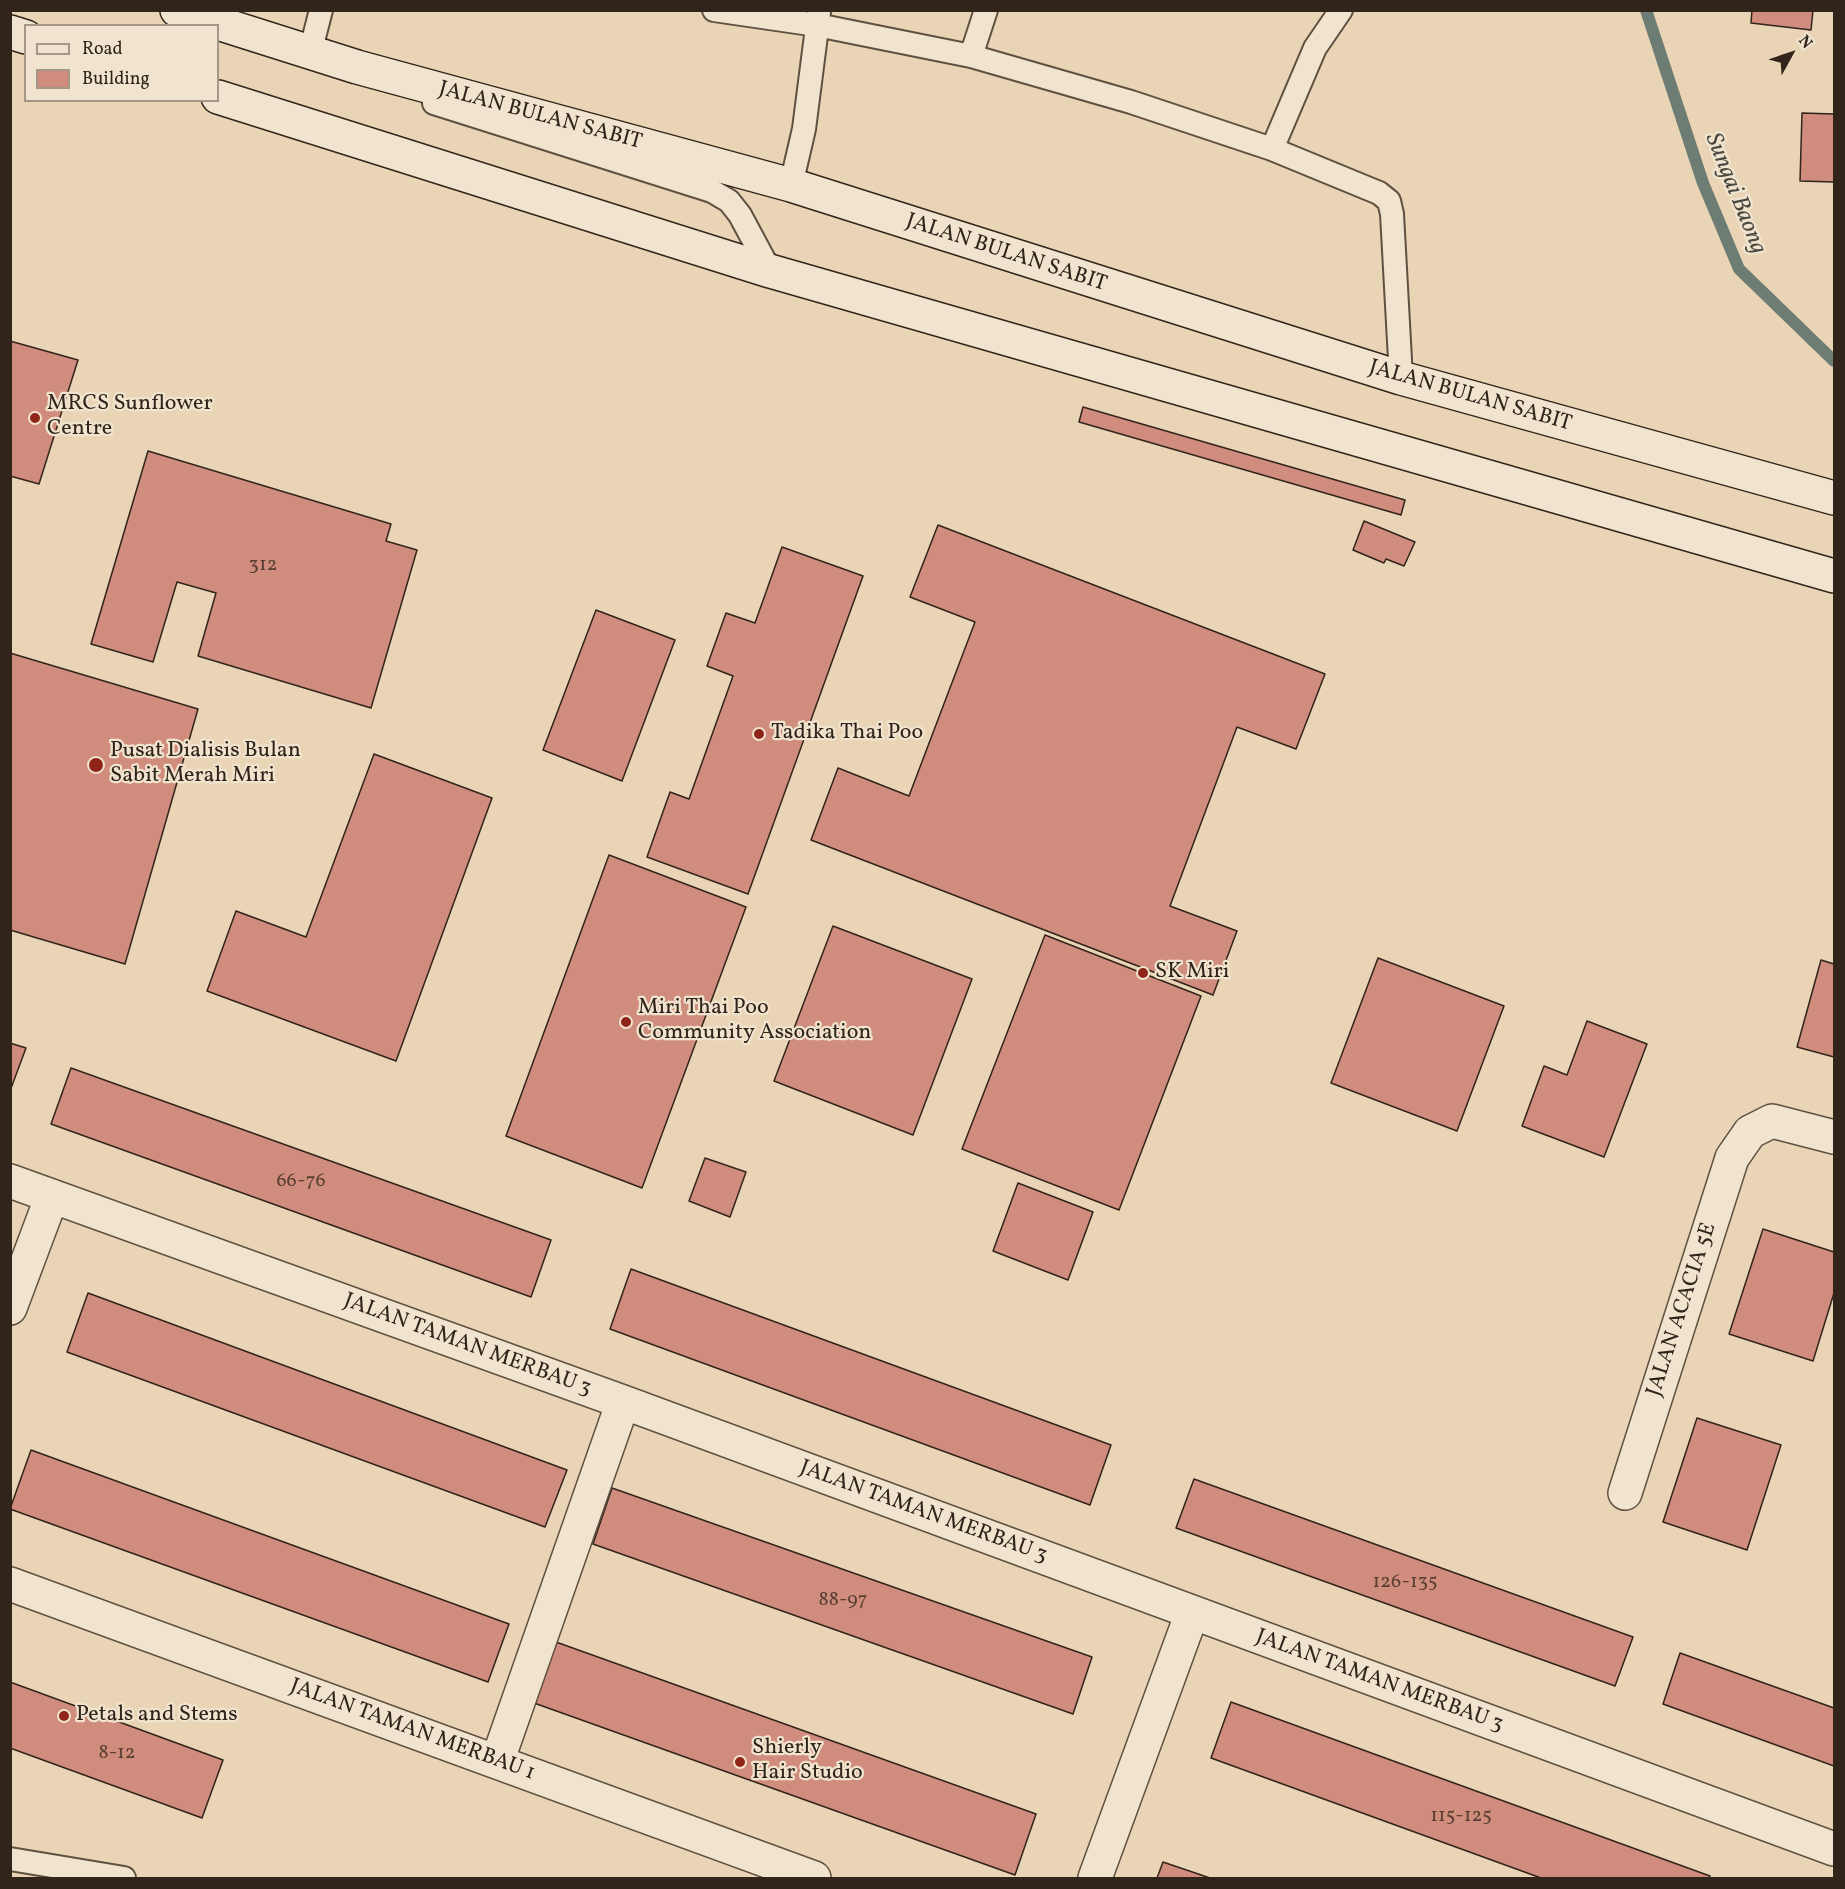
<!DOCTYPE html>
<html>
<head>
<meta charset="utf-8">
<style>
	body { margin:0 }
	#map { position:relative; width:1845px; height:1889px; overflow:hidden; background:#e9d5b5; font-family:Vollkorn,serif }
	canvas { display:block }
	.frame { position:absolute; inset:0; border:12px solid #31241b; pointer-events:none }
	.legend { position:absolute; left:24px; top:24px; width:195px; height:78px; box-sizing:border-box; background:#f1e4cf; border:2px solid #a49787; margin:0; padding:8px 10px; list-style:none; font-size:18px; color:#31241b }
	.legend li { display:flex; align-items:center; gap:12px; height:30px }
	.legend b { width:30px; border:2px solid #a49787 }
	.north { position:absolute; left:1761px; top:24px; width:60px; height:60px; -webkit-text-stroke:4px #f1e4cf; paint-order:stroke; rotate:50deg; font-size:16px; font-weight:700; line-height:24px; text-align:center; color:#31241b }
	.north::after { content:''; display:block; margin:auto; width:21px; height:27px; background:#31241b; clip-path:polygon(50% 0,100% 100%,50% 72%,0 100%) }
</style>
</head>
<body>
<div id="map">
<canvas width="1845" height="1889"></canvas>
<div class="frame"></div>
<ul class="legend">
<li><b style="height:8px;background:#f1e4cf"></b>Road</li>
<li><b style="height:16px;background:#d08c7c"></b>Building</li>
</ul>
<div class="north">N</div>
</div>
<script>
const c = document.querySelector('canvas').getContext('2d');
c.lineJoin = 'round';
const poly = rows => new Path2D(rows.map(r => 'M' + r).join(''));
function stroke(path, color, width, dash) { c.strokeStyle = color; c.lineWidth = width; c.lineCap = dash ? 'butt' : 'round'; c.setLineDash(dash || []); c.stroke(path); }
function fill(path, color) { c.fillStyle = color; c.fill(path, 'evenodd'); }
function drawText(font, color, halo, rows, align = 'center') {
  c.font = font + ' Vollkorn,serif'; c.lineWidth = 4.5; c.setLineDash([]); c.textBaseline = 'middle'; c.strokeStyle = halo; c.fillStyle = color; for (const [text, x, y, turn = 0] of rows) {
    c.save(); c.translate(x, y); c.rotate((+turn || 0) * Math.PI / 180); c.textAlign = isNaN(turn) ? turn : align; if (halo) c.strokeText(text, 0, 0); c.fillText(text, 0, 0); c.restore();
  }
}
stroke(poly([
	[1646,10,1703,183,1739,269,1834,361]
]), '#6e7d74', 12);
const building = poly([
	[1752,10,1813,10,1811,30,1751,23,1752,10],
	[1802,113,1834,114,1834,182,1800,181,1802,113],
	[10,341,78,360,39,484,10,476,10,341],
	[1083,407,1405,500,1401,515,1079,422,1083,407],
	[148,451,391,524,386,541,417,550,371,708,198,656,216,593,177,582,153,662,91,644,148,451],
	[1364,521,1415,542,1404,566,1386,559,1384,563,1353,550,1364,521],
	[938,525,1325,674,1296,749,1237,727,1170,906,1237,931,1213,995,811,840,838,768,909,796,975,622,910,597,938,525],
	[782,547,863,576,748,894,647,857,670,792,689,799,733,676,707,666,726,613,755,623,782,547],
	[596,610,675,640,622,781,543,750,596,610],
	[10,653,198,709,125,964,10,930,10,653],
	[374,754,492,798,396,1061,207,991,236,911,306,937,374,754],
	[609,855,746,907,642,1188,506,1136,609,855],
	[833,926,972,979,913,1135,774,1081,833,926],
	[1045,935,1201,996,1119,1210,962,1149,1045,935],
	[1378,958,1504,1006,1457,1131,1331,1083,1378,958],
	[1821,960,1834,964,1834,1057,1797,1047,1821,960],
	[1587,1021,1647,1044,1604,1157,1522,1126,1544,1066,1567,1075,1587,1021],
	[10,1043,26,1048,10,1091,10,1043],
	[71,1068,551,1240,531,1297,51,1124,71,1068],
	[705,1158,746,1172,730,1217,689,1201,705,1158],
	[1018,1183,1093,1212,1068,1280,993,1251,1018,1183],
	[1763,1229,1834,1252,1834,1293,1813,1361,1729,1334,1763,1229],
	[631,1269,1111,1445,1090,1505,610,1329,631,1269],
	[88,1293,567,1470,545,1527,67,1352,88,1293],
	[1697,1418,1781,1445,1747,1550,1663,1522,1697,1418],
	[31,1450,509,1624,488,1682,10,1509,31,1450],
	[1194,1479,1633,1637,1615,1686,1176,1528,1194,1479],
	[612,1488,1092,1657,1073,1714,593,1544,612,1488],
	[556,1642,1036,1814,1015,1875,534,1703,556,1642],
	[1680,1653,1834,1708,1834,1766,1663,1704,1680,1653],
	[10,1682,223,1760,202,1818,10,1748,10,1682],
	[1231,1702,1710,1876,1709,1878,1541,1878,1211,1758,1231,1702],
	[1163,1862,1210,1878,1157,1878,1163,1862]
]);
fill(building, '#d08c7c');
stroke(building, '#31241b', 1.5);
const service = poly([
	[714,10,817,25,971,56,1131,102,1272,149,1379,193,1389,201,1392,214,1401,378],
	[310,53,321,10],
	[971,56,986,10],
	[434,103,712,191,729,201,740,215,770,271],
	[1272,149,1315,48,1341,10],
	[791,185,804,129,819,12],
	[10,1859,124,1878]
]);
const minor = poly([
	[10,1181,623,1402,1834,1849],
	[10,1308,52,1196],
	[1625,1493,1732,1158,1750,1132,1772,1121,1834,1137],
	[10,1584,814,1878],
	[497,1762,623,1402],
	[1095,1878,1192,1613]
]);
const secondary = poly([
	[177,10,357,67,791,185,1401,378,1834,498],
	[10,32,26,37],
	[218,97,770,271,1834,576]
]);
stroke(service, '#5f5042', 26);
stroke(minor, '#5f5042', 36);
stroke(secondary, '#31241b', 36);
stroke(service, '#f1e4cf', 22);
stroke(minor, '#f1e4cf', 33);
stroke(secondary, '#f1e4cf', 33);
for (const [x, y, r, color] of [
	[35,418,6,"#8f2418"],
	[759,734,6,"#8f2418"],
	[96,765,8,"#8f2418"],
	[1143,973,6,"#8f2418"],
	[626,1022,6,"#8f2418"],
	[64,1716,6,"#8f2418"],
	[740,1762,6,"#8f2418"]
]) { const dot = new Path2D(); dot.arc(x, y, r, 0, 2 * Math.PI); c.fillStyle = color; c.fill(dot); stroke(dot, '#f1e4cf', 2); }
drawText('20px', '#593e33', null, [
	["312",263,566],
	["66-76",301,1182],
	["126-135",1405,1583],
	["88-97",843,1601],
	["8-12",117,1754],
	["115-125",1461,1817]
]);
drawText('22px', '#31241b', '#f1e4cf', [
	["JALAN BULAN SABIT",540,117,15],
	["JALAN BULAN SABIT",1006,254,18],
	["JALAN BULAN SABIT",1470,397,16],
	["JALAN ACACIA 5E",1683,1310,-72],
	["JALAN TAMAN MERBAU 3",467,1346,20],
	["JALAN TAMAN MERBAU 3",923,1513,20],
	["JALAN TAMAN MERBAU 3",1379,1682,20],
	["JALAN TAMAN MERBAU 1",412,1731,20]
]);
drawText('22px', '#31241b', '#f1e4cf', [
	["MRCS Sunflower",47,405],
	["Centre",47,430],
	["Tadika Thai Poo",771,734],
	["Pusat Dialisis Bulan",110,752],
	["Sabit Merah Miri",110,777],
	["SK Miri",1155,973],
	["Miri Thai Poo",638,1009],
	["Community Association",638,1034],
	["Petals and Stems",76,1716],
	["Shierly",752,1749],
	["Hair Studio",752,1774]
], 'left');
drawText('italic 24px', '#4a4940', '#f1e4cf', [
	["Sungai Baong",1734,194,68]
]);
</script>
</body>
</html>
